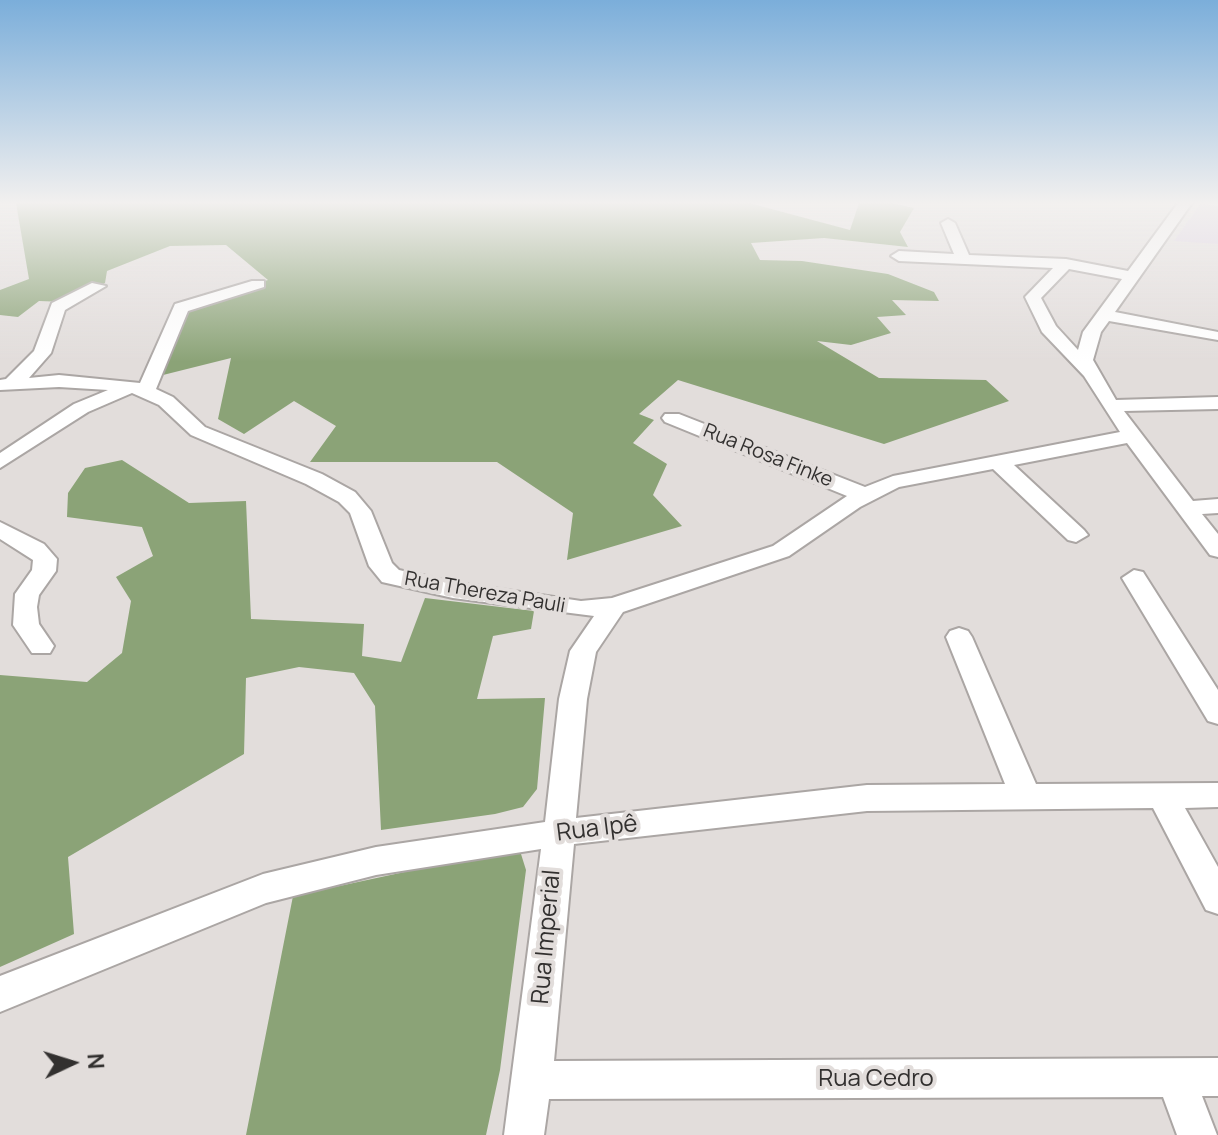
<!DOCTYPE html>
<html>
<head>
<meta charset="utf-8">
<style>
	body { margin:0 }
	#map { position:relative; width:1218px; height:1135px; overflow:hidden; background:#e2dddb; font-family:Manrope,sans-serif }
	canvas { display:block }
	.north { position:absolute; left:32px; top:1023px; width:80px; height:80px; -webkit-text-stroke:6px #e2dddb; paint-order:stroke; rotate:86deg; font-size:22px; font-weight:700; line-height:32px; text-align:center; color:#32302f }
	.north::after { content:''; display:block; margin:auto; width:28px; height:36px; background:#32302f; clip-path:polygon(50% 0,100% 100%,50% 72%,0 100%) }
</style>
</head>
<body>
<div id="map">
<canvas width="1218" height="1135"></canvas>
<div class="north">N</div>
</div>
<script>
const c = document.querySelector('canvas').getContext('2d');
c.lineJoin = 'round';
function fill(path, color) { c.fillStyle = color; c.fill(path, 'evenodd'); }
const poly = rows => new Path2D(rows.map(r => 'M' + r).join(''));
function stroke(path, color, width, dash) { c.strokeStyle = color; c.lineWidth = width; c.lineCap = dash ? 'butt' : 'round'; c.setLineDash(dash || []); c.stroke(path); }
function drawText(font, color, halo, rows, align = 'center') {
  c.font = font + ' Manrope,sans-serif'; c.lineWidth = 8; c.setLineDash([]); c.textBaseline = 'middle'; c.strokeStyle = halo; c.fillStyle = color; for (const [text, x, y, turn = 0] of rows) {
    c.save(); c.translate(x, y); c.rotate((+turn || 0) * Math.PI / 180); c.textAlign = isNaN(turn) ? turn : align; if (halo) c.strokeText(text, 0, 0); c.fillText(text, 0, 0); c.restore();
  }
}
fill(poly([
	[1200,204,1218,206,1218,244,1174,241]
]), '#dbcfe3');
fill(poly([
	[16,203,749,203,850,230,859,203,891,203,914,208,900,232,908,247,824,238,751,243,760,260,802,261,888,274,934,292,939,301,892,300,906,315,877,317,891,333,851,345,817,341,879,378,986,380,1009,401,884,444,678,380,639,414,654,420,633,443,667,464,653,495,682,526,567,560,573,513,497,462,310,462,336,426,294,401,244,434,218,419,231,358,151,378,188,304,268,280,226,245,170,246,107,271,105,283,83,295,66,302,39,301,18,317,0,315,0,290,29,279],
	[122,460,189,503,246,501,251,619,364,624,362,656,401,662,425,598,534,611,531,629,493,636,477,699,545,698,537,789,523,807,495,814,381,830,375,706,354,673,299,667,246,678,244,754,68,857,74,934,0,967,0,675,87,682,122,653,131,601,116,577,153,556,142,527,67,517,68,493,85,468],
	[502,851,521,854,526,870,500,1070,486,1135,246,1135,293,896]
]), '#8ba377');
const minor = poly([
	[1178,203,1192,203,1115,312,1218,332,1218,340,1109,321,1101,332,1093,360,1116,400,1218,397,1218,409,1124,411,1193,501,1218,499,1218,513,1202,514,1218,534,1218,557,1210,555,1127,443,1014,465,1084,530,1088,535,1076,542,1068,540,993,469,899,487,860,507,789,556,623,612,596,652,587,699,576,818,867,785,1005,784,946,637,950,631,959,628,968,631,972,637,1036,784,1218,783,1218,807,1185,808,1218,867,1218,914,1206,910,1153,808,867,811,574,844,554,1061,1218,1058,1218,1096,1202,1096,1217,1135,1177,1135,1163,1097,549,1099,544,1135,504,1135,541,849,376,875,266,903,0,1012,0,976,263,874,376,847,545,822,559,699,570,651,594,616,453,598,382,582,369,566,350,513,339,502,306,484,191,435,159,405,132,393,88,412,0,468,0,453,74,404,108,390,59,387,0,390,0,380,6,379,34,351,52,303,92,283,106,286,65,310,51,353,29,378,59,375,140,383,175,304,252,281,264,281,264,287,188,311,156,389,173,397,205,427,322,474,355,492,371,511,392,563,399,570,453,582,581,601,612,598,773,546,847,496,665,422,662,418,665,414,679,414,865,487,893,476,1120,432,1084,376,1042,332,1025,297,1053,268,899,261,891,256,899,251,954,254,941,223,948,219,955,223,969,255,1066,259,1128,271,1178,203],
	[1069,269,1122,279,1083,332,1078,350,1056,326,1041,298,1069,269],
	[0,522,44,544,57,559,56,571,39,595,37,607,39,624,54,646,50,653,32,653,13,625,15,594,32,570,33,560,0,539,0,522],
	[1134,570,1143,572,1218,690,1218,724,1208,721,1122,578,1134,570]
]);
stroke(minor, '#aba6a4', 4);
fill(minor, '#fff');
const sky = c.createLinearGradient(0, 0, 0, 362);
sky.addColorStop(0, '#7baeda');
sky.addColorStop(0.56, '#f2f0ef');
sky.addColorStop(1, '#f2f0ef00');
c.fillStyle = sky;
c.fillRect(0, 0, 1218, 362);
drawText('20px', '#32302f', '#e2dddb', [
	["Rua Rosa Finke",768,456,22],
	["Rua Thereza Pauli",485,593,10]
]);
drawText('24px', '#32302f', '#e2dddb', [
	["Rua Ipê",597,829,-7],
	["Rua Imperial",547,937,-85],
	["Rua Cedro",876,1079]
]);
</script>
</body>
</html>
